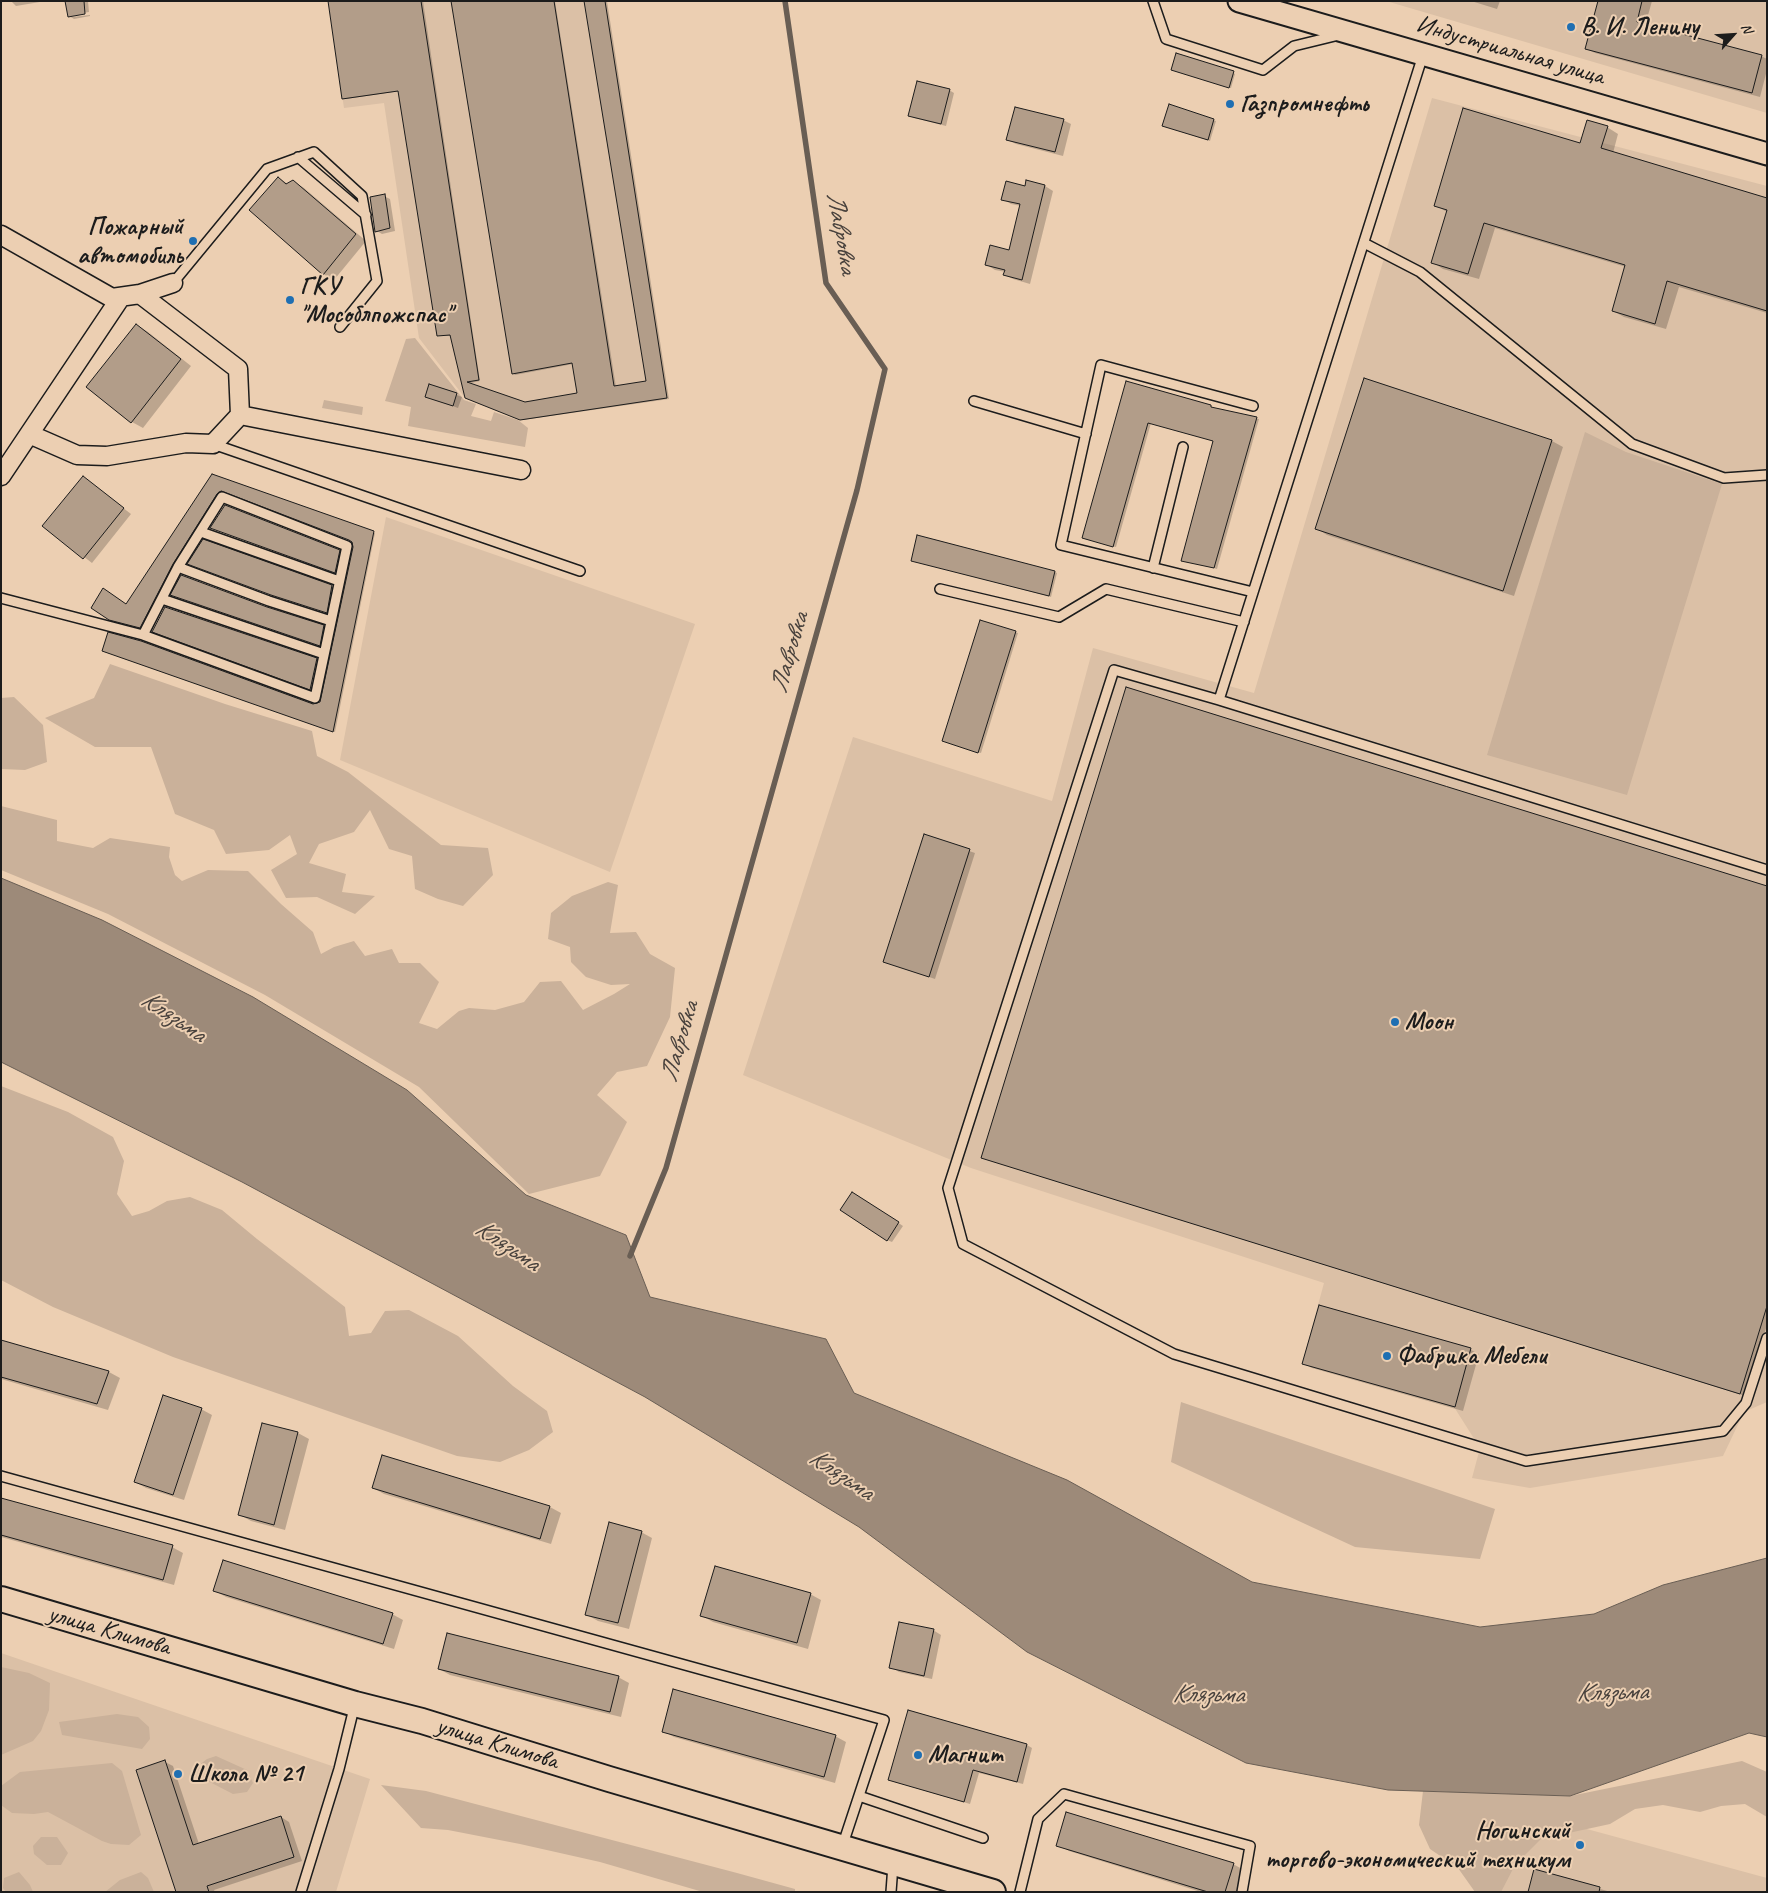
<!DOCTYPE html>
<html>
<head>
<meta charset="utf-8">
<style>
	body { margin:0 }
	#map { position:relative; width:1768px; height:1893px; overflow:hidden; background:#eccfb2; font-family:Caveat,sans-serif }
	canvas { display:block }
	.frame { position:absolute; inset:0; border:2px solid #1c1c1c; pointer-events:none }
	.north { position:absolute; left:1708px; top:10px; width:50px; height:50px; -webkit-text-stroke:4px #eccfb2; paint-order:stroke; rotate:64deg; font-size:14px; font-weight:700; line-height:20px; text-align:center; color:#1c1c1c }
	.north::after { content:''; display:block; margin:auto; width:18px; height:22px; background:#1c1c1c; clip-path:polygon(50% 0,100% 100%,50% 72%,0 100%) }
</style>
</head>
<body>
<div id="map">
<canvas width="1768" height="1893"></canvas>
<div class="frame"></div>
<div class="north">N</div>
</div>
<script>
const c = document.querySelector('canvas').getContext('2d');
c.lineJoin = 'round';
function fill(path, color) { c.fillStyle = color; c.fill(path, 'evenodd'); }
const poly = rows => new Path2D(rows.map(r => 'M' + r).join(''));
function stroke(path, color, width, dash) { c.strokeStyle = color; c.lineWidth = width; c.lineCap = dash ? 'butt' : 'round'; c.setLineDash(dash || []); c.stroke(path); }
function drawText(font, color, halo, rows, align = 'center') {
  c.font = font + ' Caveat,sans-serif'; c.lineWidth = 4; c.setLineDash([]); c.textBaseline = 'middle'; c.strokeStyle = halo; c.fillStyle = color; for (const [text, x, y, turn = 0] of rows) {
    c.save(); c.translate(x, y); c.rotate((+turn || 0) * Math.PI / 180); c.textAlign = isNaN(turn) ? turn : align; if (halo) c.strokeText(text, 0, 0); c.fillText(text, 0, 0); c.restore();
  }
}
fill(poly([
	[328,1,605,1,667,398,520,420,465,398,419,338,384,103,344,108],
	[1386,1,1767,1,1767,113],
	[1432,98,1767,186,1767,1402,1744,1412,1723,1456,1530,1488,1472,1478,1480,1448,1454,1407,1302,1364,1324,1283,971,1168,743,1075,853,737,1052,801,1093,648,1254,693],
	[386,517,695,624,610,872,340,760],
	[1,1653,370,1779,336,1892,1,1892],
	[1528,1813,1767,1878,1767,1892,1492,1892]
]), '#dbc0a6');
fill(poly([
	[415,338,464,400,476,404,471,416,491,421,494,412,518,420,528,428,525,447,408,426,411,407,385,401,406,339],
	[324,400,363,407,362,415,322,408],
	[1585,432,1626,452,1722,484,1627,795,1487,755],
	[110,664,225,704,312,731,317,756,348,772,441,845,488,848,493,875,463,906,438,899,415,889,412,856,389,849,370,810,354,832,319,844,309,863,346,874,342,892,375,896,355,914,317,897,286,898,271,870,297,854,290,835,269,850,226,854,214,830,175,814,151,747,95,747,45,718,94,698],
	[14,697,43,725,47,762,25,770,1,769,1,698],
	[1,806,57,820,57,841,93,848,110,838,170,847,169,857,175,875,182,881,208,870,248,871,281,904,313,932,321,954,334,947,354,941,365,956,392,949,399,963,420,963,439,982,419,1023,437,1029,459,1011,469,1008,495,1010,524,1002,540,982,561,981,583,1010,614,994,630,984,611,985,586,977,571,962,570,947,548,939,551,913,572,896,608,882,618,885,610,933,636,932,650,954,675,968,670,1017,647,1066,617,1072,597,1095,627,1122,600,1176,529,1194,419,1087,265,995,108,914,1,870],
	[1,1086,68,1112,113,1137,124,1161,117,1194,132,1216,149,1211,167,1201,190,1197,222,1210,257,1239,345,1307,349,1336,371,1333,385,1311,409,1310,458,1336,513,1386,547,1411,553,1432,529,1450,500,1462,457,1456,173,1357,53,1307,1,1280],
	[1181,1402,1495,1509,1480,1559,1355,1547,1171,1462],
	[1,1667,29,1673,50,1683,49,1710,41,1731,33,1741,1,1755],
	[117,1714,138,1717,149,1727,150,1739,142,1749,62,1735,59,1722],
	[216,1756,247,1770,253,1783,247,1792,233,1794,200,1777,196,1771,198,1766,207,1759],
	[1742,1761,1767,1772,1767,1817,1745,1804,1721,1806,1700,1812,1663,1805,1635,1809,1610,1824,1541,1839,1515,1865,1501,1892,1475,1892,1458,1868,1430,1849,1419,1825,1423,1791,1570,1796],
	[112,1763,122,1771,141,1835,129,1845,111,1844,102,1841,48,1812,34,1814,12,1813,1,1805,1,1786,20,1772],
	[381,1785,426,1791,737,1873,795,1889,795,1892,703,1892,600,1862,520,1844,448,1830,421,1828],
	[41,1837,57,1837,68,1853,61,1865,47,1865,34,1854,33,1846],
	[19,1872,30,1885,33,1892,6,1892,3,1888,4,1878],
	[141,1872,148,1878,154,1892,105,1892,120,1880]
]), '#cab19a');
const water = poly([
	[1,878,102,920,253,997,407,1090,526,1195,626,1235,650,1297,826,1339,854,1393,1067,1480,1252,1582,1480,1627,1594,1614,1663,1585,1767,1558,1767,1737,1749,1733,1570,1796,1388,1790,1246,1763,1027,1652,859,1527,645,1397,242,1182,1,1062,1,878]
]);
fill(water, '#9d8a79');
stroke(water, '#695e54', 1);
fill(poly([
	[11,1,40,1,40,2,16,6],
	[67,1,88,1,89,12,72,15,72,17,90,15,90,16,74,19,69,16],
	[329,1,423,1,480,381,466,384,525,403,578,394,573,364,515,375,513,373,453,1,555,1,616,387,648,382,585,1,607,1,669,399,523,420,468,398,451,336,439,335,400,91,346,99,343,98],
	[1471,1,1500,1,1497,9],
	[1599,1,1652,1,1645,26,1761,56,1767,59,1767,70,1760,97,1595,53,1587,49],
	[1172,70,1233,73,1235,74,1231,88],
	[949,90,954,93,946,126,914,118,909,115],
	[1170,106,1216,121,1210,141,1166,127],
	[1063,120,1071,124,1063,156,1016,144,1008,140],
	[1607,127,1618,134,1613,153,1767,199,1767,313,1679,287,1666,329,1624,317,1613,311,1626,267,1495,228,1479,279,1443,269,1432,262,1447,212,1435,205,1581,144],
	[279,178,288,184,293,181,304,188,366,241,334,280,323,274],
	[1027,182,1045,186,1053,191,1030,284,1013,279,1005,275,1006,272,995,270,987,265,1010,251,1021,206,1011,204,1003,199,1026,187],
	[384,196,390,199,395,231,382,234,377,231],
	[137,325,148,332,191,366,143,428,132,422],
	[1365,379,1552,441,1563,447,1514,596,1327,535,1316,528],
	[1127,383,1211,406,1213,409,1259,419,1217,569,1182,560,1214,441,1151,423,1116,547,1086,539],
	[430,385,462,397,458,408,426,396],
	[213,475,375,533,335,732,105,652,141,642,317,705,322,700,354,547,351,540,224,491,219,495,142,628,113,620,127,606],
	[83,477,131,514,92,563,44,526],
	[213,529,339,551,341,552,337,573],
	[918,537,1055,572,1057,573,1051,597,914,561],
	[203,541,332,586,334,588,329,613,274,596],
	[174,596,266,608,323,626,326,628,322,646],
	[981,621,1018,633,981,753,946,742],
	[155,632,316,659,319,661,312,690],
	[925,836,975,853,935,979,885,962],
	[1767,888,1767,1325,1745,1396,982,1158],
	[858,1196,903,1226,892,1242,887,1240],
	[1320,1307,1471,1350,1479,1354,1463,1411,1312,1368,1304,1364],
	[1,1341,109,1372,120,1378,108,1410,1,1379],
	[201,1409,212,1415,184,1500,146,1488,135,1482],
	[298,1433,309,1439,285,1530,251,1521,240,1515],
	[373,1488,550,1507,561,1513,551,1544,384,1494],
	[1,1499,172,1547,183,1553,174,1585,1,1537],
	[641,1532,652,1538,629,1629,598,1621,587,1615],
	[215,1591,392,1614,403,1620,394,1649,226,1597],
	[810,1594,821,1600,808,1649,713,1622,702,1616],
	[933,1630,941,1635,932,1679,899,1672,891,1667],
	[439,1669,618,1677,629,1683,621,1717,450,1675],
	[663,1731,835,1736,846,1742,835,1783,674,1737],
	[1027,1745,1032,1748,1023,1784,979,1773,970,1804,895,1782,890,1779],
	[165,1762,173,1766,199,1844,281,1817,289,1822,302,1861,214,1890,215,1892,177,1892],
	[1058,1845,1233,1864,1244,1870,1238,1892,1201,1892,1069,1851],
	[1535,1871,1611,1892,1529,1892]
]), '#0003');
stroke(poly([
	[630,1256,666,1168,857,490,885,369,826,283,785,1]
]), '#695e54', 5.5);
const building = poly([
	[65,1,84,1,85,14,68,17,65,1],
	[328,1,421,1,479,380,467,382,525,402,577,393,572,363,512,374,451,1,554,1,614,386,646,381,584,1,605,1,667,398,520,420,465,398,450,335,437,336,398,91,342,99,328,1],
	[1598,1,1642,1,1637,22,1762,55,1752,93,1585,49,1598,1],
	[1176,53,1234,71,1229,88,1171,70,1176,53],
	[917,81,950,89,941,124,908,116,917,81],
	[1169,104,1214,119,1208,140,1162,126,1169,104],
	[1015,107,1064,119,1055,152,1006,140,1015,107],
	[1463,108,1580,143,1587,120,1608,126,1601,148,1767,198,1767,311,1667,281,1655,324,1612,311,1625,265,1484,223,1468,274,1431,263,1447,210,1434,206,1463,108],
	[278,177,286,184,293,180,356,234,323,275,249,210,278,177],
	[1026,180,1045,185,1022,280,1003,275,1005,270,985,265,990,245,1009,250,1020,204,1001,200,1006,181,1025,186,1026,180],
	[385,194,390,228,375,232,370,197,385,194],
	[136,324,181,359,131,423,86,387,136,324],
	[1364,378,1552,440,1503,591,1315,529,1364,378],
	[1126,381,1211,405,1211,407,1257,417,1214,568,1181,561,1213,441,1148,423,1113,547,1082,538,1126,381],
	[429,384,457,393,453,406,425,397,429,384],
	[212,474,374,531,333,732,102,651,108,632,141,641,313,704,320,702,353,547,352,542,349,540,221,491,217,494,173,564,140,628,109,620,91,608,103,588,126,604,212,474],
	[83,476,124,508,83,559,42,526,83,476],
	[225,505,340,550,335,573,210,528,225,505],
	[917,535,1055,571,1049,596,911,561,917,535],
	[203,539,332,585,327,613,271,595,187,564,203,539],
	[181,575,267,607,324,625,320,646,170,595,181,575],
	[165,607,317,658,310,690,152,632,165,607],
	[980,620,1016,631,978,753,942,741,980,620],
	[1126,687,1767,886,1767,1306,1740,1394,981,1158,1126,687],
	[924,834,970,849,929,977,883,962,924,834],
	[852,1192,899,1222,887,1241,840,1210,852,1192],
	[1319,1305,1471,1348,1455,1407,1302,1364,1319,1305],
	[1,1340,109,1371,97,1404,1,1377,1,1340],
	[163,1395,202,1408,173,1495,134,1482,163,1395],
	[262,1423,298,1432,274,1525,238,1515,262,1423],
	[382,1455,550,1506,540,1539,372,1488,382,1455],
	[1,1498,173,1545,163,1580,1,1535,1,1498],
	[609,1522,642,1531,618,1623,585,1615,609,1522],
	[223,1560,393,1613,383,1644,213,1591,223,1560],
	[715,1566,811,1593,797,1643,700,1616,715,1566],
	[899,1622,934,1629,924,1676,889,1668,899,1622],
	[447,1633,619,1676,610,1712,438,1669,447,1633],
	[673,1689,836,1735,824,1777,662,1732,673,1689],
	[908,1710,1027,1744,1017,1782,973,1770,964,1802,888,1780,908,1710],
	[165,1760,193,1845,281,1816,294,1857,207,1886,209,1892,176,1892,136,1770,165,1760],
	[1066,1812,1234,1863,1225,1892,1208,1892,1056,1846,1066,1812],
	[1534,1869,1600,1887,1599,1892,1528,1892,1534,1869]
]);
fill(building, '#b29d89');
stroke(building, '#1c1c1c', 1);
const service = poly([
	[1153,1,1166,39,1263,70,1294,46,1339,35],
	[1423,55,1219,700,1114,670,948,1188,963,1244,1174,1354,1526,1461,1723,1431,1746,1403,1767,1338],
	[298,157,366,215],
	[1364,243,1420,272,1632,444,1724,478,1767,475],
	[173,283,267,169,314,152,362,196,377,281,340,327],
	[974,401,1086,434],
	[1253,406,1101,365,1061,545,1253,592],
	[213,444,580,571],
	[201,532,339,581],
	[178,567,269,601,331,621],
	[1153,568,1183,447],
	[940,589,1059,617,1106,589,1244,622],
	[1,598,143,635,178,567,222,497,347,546,315,698,143,635],
	[162,599,324,654],
	[1219,700,1767,870],
	[1,1476,884,1720,842,1847],
	[859,1796,983,1838],
	[301,1892,339,1769,355,1704],
	[891,1892,893,1865],
	[1020,1892,1038,1819,1064,1794,1250,1846,1242,1892]
]);
const minor = poly([
	[1,235,112,298,140,294,173,283],
	[140,294,238,369,240,415],
	[240,415,521,470],
	[29,434,77,455,107,456,186,443,213,444,240,415],
	[1,476,121,297]
]);
const tertiary = poly([
	[1239,1,1767,154]
]);
const secondary = poly([
	[1,1599,355,1704,422,1721,609,1779,993,1892]
]);
stroke(service, '#1c1c1c', 12);
stroke(minor, '#1c1c1c', 21);
stroke(tertiary, '#1c1c1c', 25);
stroke(secondary, '#1c1c1c', 28);
stroke(service, '#eccfb2', 9);
stroke(minor, '#eccfb2', 18);
stroke(tertiary, '#eccfb2', 21);
stroke(secondary, '#eccfb2', 24);
for (const [x, y, r, color] of [
	[1571,27,5,"#1f6fb2"],
	[1230,104,5,"#1f6fb2"],
	[193,241,5,"#1f6fb2"],
	[290,300,5,"#1f6fb2"],
	[1395,1022,5,"#1f6fb2"],
	[1387,1356,5,"#1f6fb2"],
	[918,1755,5,"#1f6fb2"],
	[178,1774,5,"#1f6fb2"],
	[1580,1845,5,"#1f6fb2"]
]) { const dot = new Path2D(); dot.arc(x, y, r, 0, 2 * Math.PI); c.fillStyle = color; c.fill(dot); stroke(dot, '#eccfb2', 2); }
drawText('bold 25px', '#1c1c1c', '#eccfb2', [
	["В. И. Ленину",1581,27],
	["Газпромнефть",1240,104],
	["Пожарный",183,227,"right"],
	["автомобиль",183,256,"right"],
	["ГКУ",300,286],
	["\"Мособлпожспас\"",300,315],
	["Моон",1405,1022],
	["Фабрика Мебели",1397,1356],
	["Магнит",928,1755],
	["Школа № 21",188,1774],
	["Ногинский",1570,1831,"right"],
	["торгово-экономический техникум",1570,1860,"right"]
], 'left');
drawText('25px', '#1c1c1c', '#eccfb2', [
	["Индустриальная улица",1510,51,16],
	["улица Климова",109,1631,16],
	["улица Климова",497,1744,17]
]);
drawText('italic 26px', '#49423d', '#eccfb2', [
	["Лавровка",841,233,80],
	["Лавровка",790,653,-74],
	["Клязьма",173,1017,34],
	["Лавровка",680,1042,-74],
	["Клязьма",507,1246,34],
	["Клязьма",841,1475,34],
	["Клязьма",1612,1693,-1],
	["Клязьма",1208,1695,1]
]);
</script>
</body>
</html>
